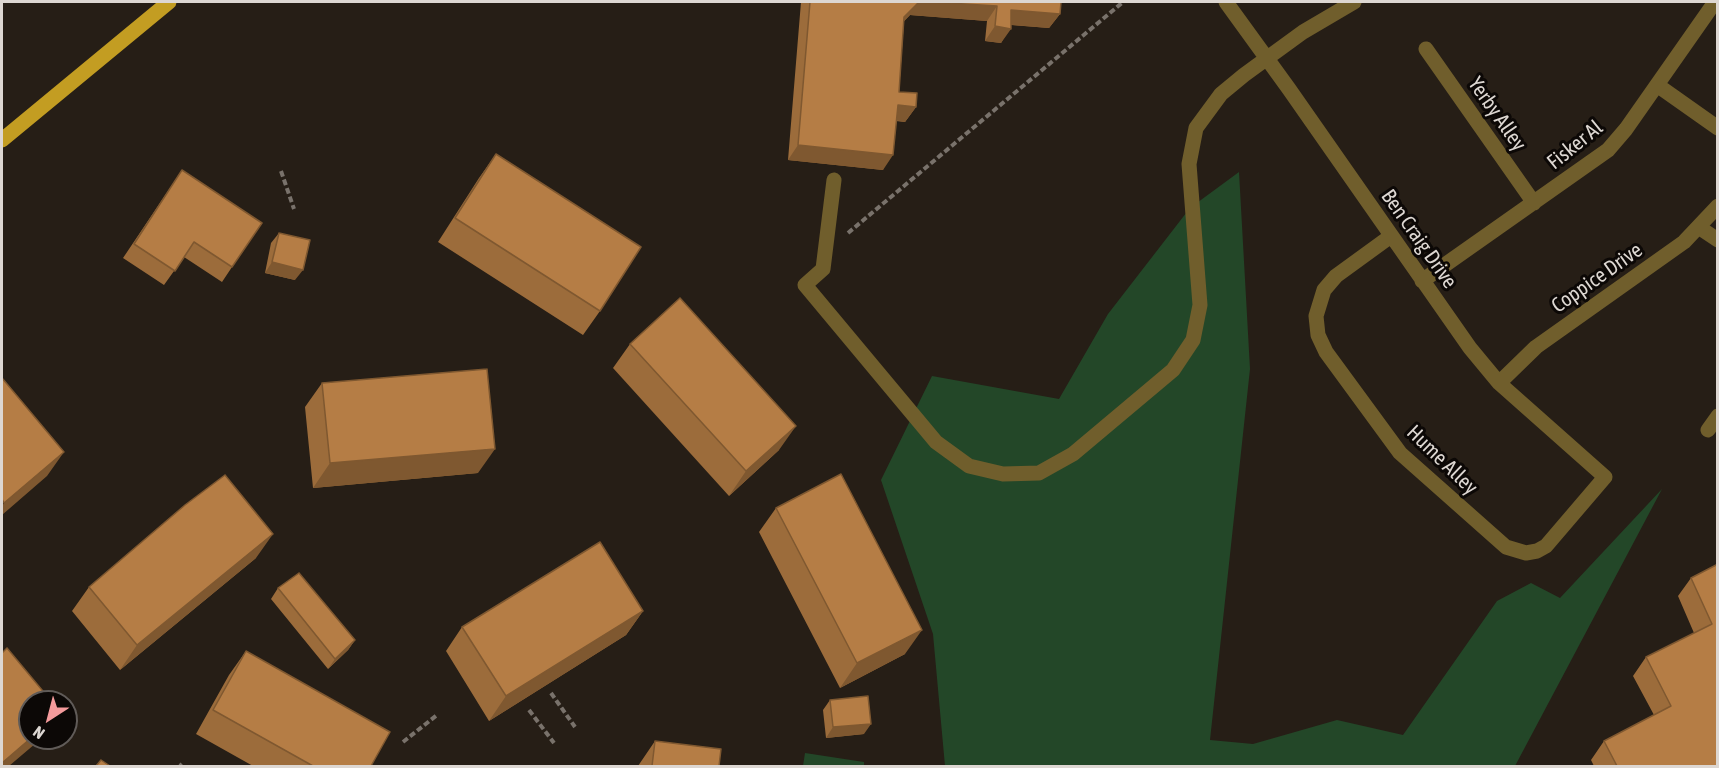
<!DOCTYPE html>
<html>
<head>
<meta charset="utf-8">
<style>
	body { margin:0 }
	#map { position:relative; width:1719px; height:768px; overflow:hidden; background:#261e16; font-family:"Asap Condensed",sans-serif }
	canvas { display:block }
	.frame { position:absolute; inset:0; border:3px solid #ddd7d2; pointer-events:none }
	.north { position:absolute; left:18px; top:690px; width:60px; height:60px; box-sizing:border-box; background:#0c0806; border:2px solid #605b58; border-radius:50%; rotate:216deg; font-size:16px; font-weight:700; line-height:24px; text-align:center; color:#ddd7d2 }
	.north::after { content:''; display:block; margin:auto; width:21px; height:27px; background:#f59b9c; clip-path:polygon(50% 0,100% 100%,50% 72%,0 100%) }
</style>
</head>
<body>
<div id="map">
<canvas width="1719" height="768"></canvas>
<div class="frame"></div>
<div class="north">N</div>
</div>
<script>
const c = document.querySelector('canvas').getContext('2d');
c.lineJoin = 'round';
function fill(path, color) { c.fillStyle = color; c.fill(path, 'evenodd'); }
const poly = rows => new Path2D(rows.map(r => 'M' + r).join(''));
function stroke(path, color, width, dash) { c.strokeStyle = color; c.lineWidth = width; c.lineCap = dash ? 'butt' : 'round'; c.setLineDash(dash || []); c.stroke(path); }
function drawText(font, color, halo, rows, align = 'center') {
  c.font = font + ' "Asap Condensed",sans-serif'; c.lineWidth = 6; c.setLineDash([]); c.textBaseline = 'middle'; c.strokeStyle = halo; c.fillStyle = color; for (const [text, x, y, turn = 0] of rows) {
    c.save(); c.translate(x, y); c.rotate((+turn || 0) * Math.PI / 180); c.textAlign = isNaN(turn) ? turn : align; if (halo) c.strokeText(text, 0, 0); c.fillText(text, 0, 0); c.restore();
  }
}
fill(poly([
	[1239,172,1250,369,1210,740,1253,744,1337,720,1403,735,1497,601,1531,583,1560,598,1662,489,1515,766,945,766,933,634,881,480,932,376,1059,399,1108,314,1190,208],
	[805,753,864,762,864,766,803,766]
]), '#234728');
stroke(poly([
	[281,171,294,209],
	[848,233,1123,2],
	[551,693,575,727],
	[529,710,554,743],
	[403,742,437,715],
	[180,766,182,764]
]), '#79726b', 4, [6, 3]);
stroke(poly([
	[1226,2,1289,89,1470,348,1499,383,1605,477,1546,546,1537,551,1526,553,1506,547,1400,453,1326,352,1318,335,1316,316,1324,290,1336,276,1391,236],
	[1426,49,1534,203],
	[1657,85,1718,128],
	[834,180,823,269,805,285,936,442,969,466,1003,474,1039,473,1073,454,1173,370,1193,340,1200,305,1189,164,1196,128,1221,94,1244,75,1303,32,1354,2],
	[1700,228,1718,240],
	[1422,281,1608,150,1626,129,1715,2],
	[1499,383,1536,347,1684,242,1718,206],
	[1708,430,1718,416]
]), '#705e2c', 15);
stroke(poly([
	[2,140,169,2]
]), '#c39d22', 15);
fill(poly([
	[801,2,1061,2,1060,14,1049,28,1011,25,1001,43,985,41,987,21,910,15,904,21,899,92,916,107,905,122,896,121,883,170,788,160],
	[496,154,600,311,583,335,438,242,479,178],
	[172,185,232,267,222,282,184,257,164,285,123,258],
	[279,233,295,280,265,273,271,243],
	[630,344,779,450,729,496,613,368],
	[322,383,478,473,313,488,305,407],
	[776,508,905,654,840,688,759,532],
	[256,558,120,670,72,611,89,587],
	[1718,564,1718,766,1594,766,1591,760,1604,741,1654,715,1633,676,1646,657,1694,633,1678,596,1691,578],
	[278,588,355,640,348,650,328,669,271,599],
	[643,611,626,635,489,721,446,651,462,627],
	[246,651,371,766,253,766,196,734,229,675],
	[830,700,864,734,826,738,823,710],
	[655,741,719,766,638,766]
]), '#9c6c3b');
fill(poly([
	[919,2,933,2,997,6,987,21,910,15,894,32,904,17],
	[1011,10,1060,14,1049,28,1001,24],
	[995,26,1011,29,1001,43,985,41],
	[898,105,916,107,905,122,887,119],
	[798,145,893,155,883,170,788,160],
	[272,262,303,270,295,280,265,273],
	[796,426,779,450,729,496,746,471],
	[495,449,478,473,313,488,330,463],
	[64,452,47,476,2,515,2,506,4,503],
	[273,534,256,558,120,670,137,645],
	[643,611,626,635,489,721,506,696],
	[922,630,905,654,840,688,857,663],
	[355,640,348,650,328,669,335,659],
	[871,724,864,734,826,738,833,727],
	[31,738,42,738,9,766,2,766,2,763]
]), '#7f5830');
const building = poly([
	[810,2,919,2,904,17,899,92,917,93,916,107,898,105,893,155,798,145,810,2],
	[933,2,1061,2,1060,14,1011,10,1011,29,995,26,997,6,933,2],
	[496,154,641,247,600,311,455,218,496,154],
	[182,170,262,223,232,267,194,242,175,271,134,244,182,170],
	[279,233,310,240,303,270,272,262,279,233],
	[680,298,796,426,746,471,630,344,680,298],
	[487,369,495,449,330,463,322,383,487,369],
	[2,378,64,452,4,503,2,499,2,378],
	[841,474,922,630,857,663,776,508,841,474],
	[225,475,273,534,137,645,89,587,185,505,225,475],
	[600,542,643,611,506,696,462,627,600,542],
	[1718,564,1718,766,1617,766,1604,741,1671,706,1646,657,1712,624,1691,578,1718,564],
	[299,573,355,640,335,659,278,588,299,573],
	[7,648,52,702,30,702,31,738,2,763,2,653,7,648],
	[246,651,390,732,371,766,313,766,213,710,246,651],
	[868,696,871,724,833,727,830,700,868,696],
	[655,741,721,749,719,766,652,766,655,741],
	[101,760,110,766,96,766,101,760]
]);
fill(building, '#b57d45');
stroke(building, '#7f5830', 1.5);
drawText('21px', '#ddd7d2', '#0c0806', [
	["Yerby Alley",1497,114,55],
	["Fisker Al",1575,145,-39],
	["Ben Craig Drive",1419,239,55],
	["Coppice Drive",1597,278,-35],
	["Hume Alley",1442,460,44]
]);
</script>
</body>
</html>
